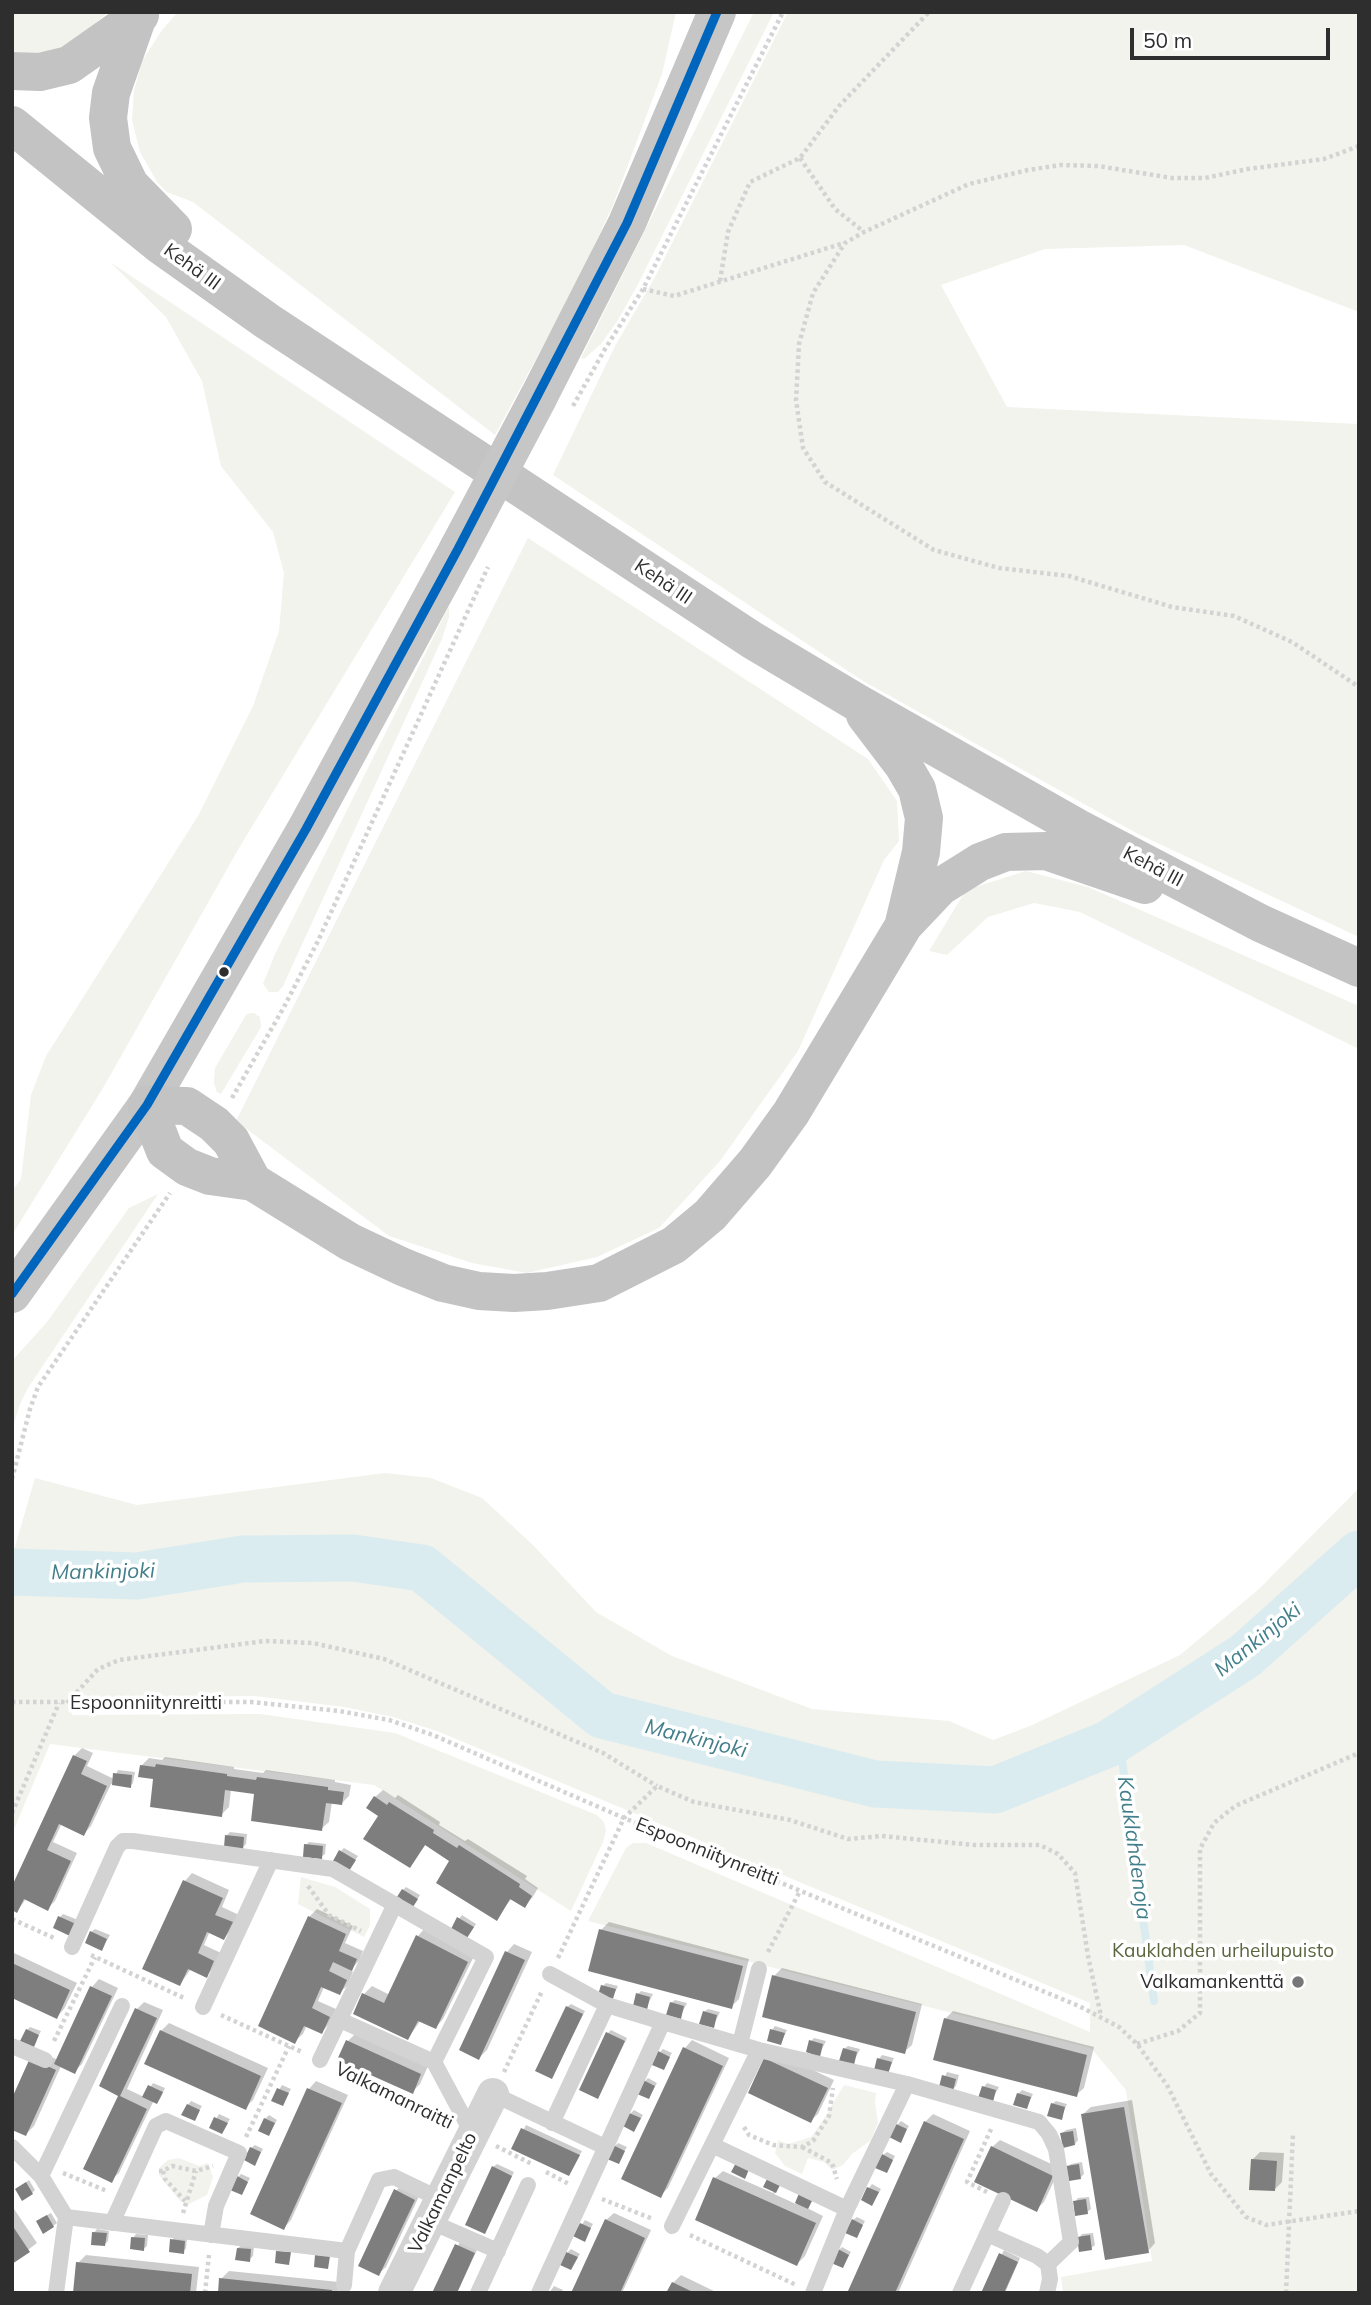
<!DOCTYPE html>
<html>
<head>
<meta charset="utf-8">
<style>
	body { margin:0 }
	#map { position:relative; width:1371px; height:2305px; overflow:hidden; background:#fff; font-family:Mulish,sans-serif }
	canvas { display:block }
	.frame { position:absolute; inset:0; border:14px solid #2e2e2e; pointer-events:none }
	.scale { position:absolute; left:1130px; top:28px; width:200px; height:32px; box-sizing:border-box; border:4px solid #2e2e2e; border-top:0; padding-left:9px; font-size:21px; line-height:24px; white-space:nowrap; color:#2e2e2e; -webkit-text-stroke:5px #fff; paint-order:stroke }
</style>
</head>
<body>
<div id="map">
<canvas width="1371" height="2305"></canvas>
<div class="frame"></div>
<div class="scale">50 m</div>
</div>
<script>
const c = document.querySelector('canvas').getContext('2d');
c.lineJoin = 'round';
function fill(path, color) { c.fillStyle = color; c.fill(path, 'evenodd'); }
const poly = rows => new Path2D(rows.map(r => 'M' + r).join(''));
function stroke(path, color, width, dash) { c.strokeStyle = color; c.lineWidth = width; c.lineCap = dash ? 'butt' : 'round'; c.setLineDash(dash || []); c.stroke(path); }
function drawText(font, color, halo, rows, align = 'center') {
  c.font = font + ' Mulish,sans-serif'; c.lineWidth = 7; c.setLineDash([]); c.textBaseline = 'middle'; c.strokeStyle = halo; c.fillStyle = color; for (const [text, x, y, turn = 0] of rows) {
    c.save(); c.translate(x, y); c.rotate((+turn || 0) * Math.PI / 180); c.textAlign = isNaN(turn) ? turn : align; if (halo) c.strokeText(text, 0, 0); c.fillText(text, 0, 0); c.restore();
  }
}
fill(poly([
	[12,12,108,12,73,43,53,51,31,54,12,51],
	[178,12,676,12,662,74,613,205,578,281,495,435,193,202,167,192,157,182,140,152,132,120,134,91,142,61,162,30],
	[754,12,774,12,637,286,618,320,601,344,584,359,581,358],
	[788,12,1359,12,1359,312,1184,245,1045,249,941,285,1007,407,1359,424,1359,937,1138,834,863,681,553,475,615,346,655,277],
	[110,262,455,492,239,848,103,1088,12,1235,12,1191,21,1179,31,1095,46,1056,198,816,253,706,279,631,284,573,273,532,221,466,202,381,166,317],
	[528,538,868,759,897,801,899,841,884,860,798,1051,720,1161,659,1228,597,1257,527,1273,472,1263,389,1236,236,1121],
	[449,606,449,617,442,639,283,986,278,992,269,992,263,984,275,954],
	[1026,871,1088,887,1359,1006,1359,1049,1080,912,1034,903,988,917,947,955,929,951,966,890],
	[250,1013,254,1013,260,1017,261,1027,221,1094,217,1092,214,1083,215,1068,246,1015],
	[158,1194,28,1388,20,1404,12,1429,12,1361,47,1322,129,1208],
	[385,1473,431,1478,482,1498,533,1545,596,1612,672,1656,812,1709,949,1721,993,1740,1030,1726,1180,1655,1259,1589,1359,1488,1359,2293,1063,2293,1061,2277,1152,2261,1126,2090,1091,2048,588,1921,626,1848,633,1843,646,1843,1090,2032,1090,2003,437,1731,393,1717,344,1707,254,1696,68,1698,72,1715,260,1714,395,1733,597,1815,604,1822,606,1831,603,1842,571,1911,374,1785,50,1744,12,1834,12,1557,35,1478,137,1505],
	[301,1877,335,1887,370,1909,370,1925,364,1937,298,1904],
	[844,2085,876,2093,875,2103,878,2123,871,2140,852,2154,843,2165,832,2170,824,2162,808,2158,802,2174,785,2166,775,2153,778,2140,788,2144,811,2137,822,2122],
	[179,2158,199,2166,208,2163,213,2177,207,2195,189,2204,180,2201,159,2175,159,2168,168,2160]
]), '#f2f3ec');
fill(poly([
	[82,1748,93,1753,87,1766,114,1779,118,1770,135,1772,133,1783,130,1786,111,1784,91,1826,84,1834,62,1823,53,1842,77,1853,55,1901,47,1909,26,1899,17,1911,74,1756],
	[165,1757,234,1767,234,1769,263,1773,266,1770,335,1780,335,1782,351,1785,349,1796,341,1804,332,1802,329,1822,321,1829,256,1792,231,1789,229,1807,221,1815,155,1778,141,1766,149,1758,162,1760],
	[383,1790,395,1798,398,1795,440,1822,439,1825,465,1841,468,1839,527,1876,525,1879,538,1888,532,1898,524,1906,512,1898,496,1919,452,1860,426,1844,410,1866,380,1815,375,1797],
	[230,1832,247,1834,246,1844,242,1848,227,1835],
	[309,1842,326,1844,325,1854,321,1857,306,1845],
	[344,1848,358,1856,352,1865,341,1851],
	[192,1873,229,1890,222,1907,239,1915,232,1930,224,1938,210,1931,204,1945,221,1953,214,1968,206,1976,191,1969,180,1984,185,1881],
	[406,1887,420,1895,414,1905,403,1890],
	[317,1909,353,1926,345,1943,363,1951,359,1961,350,1970,353,1972,347,1986,339,1993,324,1987,318,2001,336,2009,329,2024,322,2032,307,2025,303,2034,295,2041,309,1917],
	[63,1914,78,1920,73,1930,60,1917],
	[462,1915,476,1924,470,1933,459,1919],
	[609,1922,749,1959,739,1999,731,2007,601,1930],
	[425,1928,475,1954,443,2019,436,2027,421,2020,408,2038,364,1994,372,1986,390,1995,418,1936],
	[95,1929,110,1935,102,1949,91,1932],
	[514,1944,532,1952,487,2050,479,2058,507,1952],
	[12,1952,77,1983,64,2009,57,2017,12,1996],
	[782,1968,922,2004,912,2045,904,2052,774,1976],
	[99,1979,118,1988,82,2064,74,2072,61,2066,34,2126,26,2134,40,2052,58,2060,92,1987],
	[606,1983,618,1986,611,2000,603,1986],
	[641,1991,653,1994,646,2008,638,1994],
	[675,2000,687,2003,680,2017,671,2003],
	[144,2002,163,2010,127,2089,144,2097,153,2083,165,2088,160,2099,157,2102,154,2100,119,2173,111,2180,120,2095,137,2009],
	[571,2004,585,2011,552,2077,567,2007],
	[708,2009,720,2012,713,2026,704,2012],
	[953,2011,1094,2047,1084,2088,1076,2095,945,2019],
	[169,2023,268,2068,253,2100,245,2108,161,2031],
	[775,2026,787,2030,781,2043,772,2030],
	[30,2027,41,2031,34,2044,27,2030],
	[611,2030,627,2038,598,2097,608,2033],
	[355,2034,428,2066,420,2084,412,2092,348,2041],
	[814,2038,826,2041,819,2055,811,2041],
	[692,2040,729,2058,668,2188,660,2196,685,2048],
	[848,2046,860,2049,853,2063,844,2049],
	[663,2049,672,2053,663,2068,660,2052],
	[773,2051,834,2080,818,2114,810,2121,750,2093],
	[882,2055,894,2058,888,2072,879,2059],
	[947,2072,959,2075,956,2086,953,2089,941,2086],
	[648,2078,657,2083,649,2097,645,2081],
	[316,2081,348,2095,291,2220,284,2228,252,2213,309,2089],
	[987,2083,999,2087,992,2100,984,2087],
	[282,2085,291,2089,282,2104,273,2100],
	[1022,2090,1033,2094,1027,2107,1018,2094],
	[1132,2100,1155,2243,1148,2251,1083,2114,1091,2107],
	[191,2101,202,2106,194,2119,188,2105],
	[1056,2101,1067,2104,1061,2118,1052,2104],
	[634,2110,643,2115,634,2130,630,2114],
	[219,2114,230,2119,222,2132,211,2127],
	[933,2114,970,2131,898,2293,855,2293,925,2122],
	[269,2115,277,2120,269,2134,265,2119],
	[901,2121,909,2126,900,2141,897,2125],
	[526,2125,582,2151,569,2174,514,2148],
	[1076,2128,1078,2140,1075,2144,1062,2133,1066,2130],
	[1000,2140,1060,2168,1044,2202,1036,2210,992,2147],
	[618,2143,627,2147,618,2162,615,2146],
	[255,2145,263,2149,255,2163,251,2148],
	[887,2152,895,2156,887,2171,883,2155],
	[1260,2152,1284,2153,1282,2182,1275,2189,1252,2160],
	[1082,2162,1084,2174,1081,2177,1068,2167,1071,2164],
	[497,2164,514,2172,485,2232,493,2167],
	[723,2171,773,2193,784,2178,774,2194,796,2204,802,2192,816,2194,807,2208,823,2216,805,2256,797,2264,715,2178],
	[241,2174,250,2178,242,2193,238,2177],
	[29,2180,35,2190,32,2193,17,2189],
	[403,2183,421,2192,386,2267,378,2274,396,2191],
	[872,2184,881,2189,872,2204,869,2188],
	[1089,2197,1091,2209,1087,2212,1075,2202,1078,2198],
	[12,2206,37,2243,12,2262],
	[51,2213,57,2223,53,2226,41,2218],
	[614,2213,651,2230,622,2293,573,2293,606,2220],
	[857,2217,865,2221,857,2236,853,2220],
	[585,2220,593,2224,585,2239,575,2235],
	[97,2229,109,2231,108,2241,105,2244,94,2233],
	[1093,2233,1095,2245,1091,2248,1079,2238,1082,2234],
	[136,2234,148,2235,147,2246,143,2249,133,2238],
	[175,2237,187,2238,186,2248,183,2252,172,2240],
	[460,2242,477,2250,457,2293,434,2293],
	[242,2245,254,2246,253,2256,249,2260,238,2248],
	[842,2247,851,2252,843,2266,839,2250],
	[571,2249,580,2254,571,2268,567,2253],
	[1004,2250,1020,2258,1005,2293,983,2293],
	[86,2255,199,2267,196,2293,75,2293,78,2263],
	[229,2271,339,2282,338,2293,219,2293,221,2279],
	[681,2275,718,2293,668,2293,673,2283],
	[554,2286,563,2290,561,2293,549,2293]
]), '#0003');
stroke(poly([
	[1119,1737,1154,2001]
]), '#dbecf0', 8);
stroke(poly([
	[12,1572,137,1576,243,1559,353,1558,422,1568,602,1715,875,1784,995,1790,1108,1744,1245,1656,1359,1554]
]), '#dbecf0', 47);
fill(poly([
	[73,1755,87,1761,81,1774,107,1786,84,1836,59,1824,47,1850,71,1861,48,1911,24,1899,17,1913,12,1910,12,1886],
	[156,1764,227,1774,227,1776,256,1780,257,1777,328,1787,328,1790,344,1792,342,1805,326,1803,322,1831,251,1821,254,1794,225,1790,222,1817,150,1807,153,1779,138,1777,140,1765,155,1767],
	[113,1773,132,1775,131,1788,112,1785],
	[374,1796,387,1805,389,1802,434,1830,433,1833,457,1848,459,1845,520,1884,519,1887,532,1896,525,1908,510,1899,497,1921,436,1883,449,1861,425,1845,410,1868,363,1839,378,1816,366,1808],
	[225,1835,244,1837,243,1850,224,1847],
	[304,1844,323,1846,322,1859,303,1857],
	[339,1850,356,1860,349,1871,333,1861],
	[183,1880,223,1898,215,1915,233,1922,224,1940,207,1932,198,1953,214,1961,207,1978,188,1969,180,1986,142,1969],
	[402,1889,418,1899,411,1910,395,1900],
	[58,1916,76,1924,70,1936,53,1928],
	[308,1916,346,1934,339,1951,357,1959,352,1971,333,1962,329,1971,347,1980,340,1995,321,1987,312,2008,330,2017,322,2034,304,2026,295,2044,258,2026],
	[457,1917,474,1927,467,1938,451,1929],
	[599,1929,743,1966,732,2009,588,1971],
	[90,1931,107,1939,102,1951,85,1943],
	[416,1935,468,1962,436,2029,418,2021,408,2040,353,2014,362,1993,384,2003],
	[505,1951,525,1960,479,2060,459,2050],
	[12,1963,70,1990,57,2019,12,1998],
	[772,1975,916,2012,905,2054,762,2017],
	[601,1985,616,1989,612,2002,597,1998],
	[90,1986,112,1996,75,2074,54,2064],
	[636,1993,650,1997,647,2010,633,2006],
	[670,2002,684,2006,681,2019,666,2015],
	[566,2006,583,2014,552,2079,535,2071],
	[135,2008,157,2018,120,2096,147,2109,112,2183,83,2169,118,2096,99,2086],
	[703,2011,717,2015,714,2028,699,2024],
	[944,2018,1087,2055,1077,2097,933,2060],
	[26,2029,39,2035,34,2047,20,2041],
	[770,2029,785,2033,781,2045,767,2041],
	[160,2030,261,2076,246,2110,144,2064],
	[606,2032,625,2041,598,2099,579,2090],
	[346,2040,421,2074,413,2094,337,2060],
	[809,2040,823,2044,820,2057,806,2052],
	[683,2047,723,2066,661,2198,621,2179],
	[843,2048,857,2052,854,2065,839,2061],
	[658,2051,670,2057,664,2070,652,2065],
	[30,2058,56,2070,26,2136,12,2130,12,2098],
	[764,2058,828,2088,811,2123,748,2093],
	[877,2058,892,2062,888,2074,874,2070],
	[942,2075,956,2079,953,2091,939,2087],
	[643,2080,655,2086,649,2099,637,2094],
	[148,2085,163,2092,157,2104,142,2097],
	[982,2086,996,2090,993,2102,978,2098],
	[277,2088,289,2093,283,2106,271,2101],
	[307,2088,342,2103,284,2230,250,2214],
	[1017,2093,1031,2097,1027,2109,1013,2105],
	[1051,2103,1065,2107,1062,2120,1047,2116],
	[187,2104,200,2110,195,2121,181,2115],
	[1124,2107,1149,2253,1105,2260,1081,2114],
	[629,2113,641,2118,634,2132,623,2126],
	[214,2117,228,2123,222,2134,209,2128],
	[264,2118,275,2123,269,2136,258,2131],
	[924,2121,964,2139,895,2293,851,2293,848,2291],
	[896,2124,907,2129,901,2143,889,2137],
	[521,2128,580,2155,569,2176,511,2149],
	[1073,2131,1075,2145,1063,2148,1060,2133],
	[613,2145,625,2151,619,2164,607,2159],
	[991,2146,1053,2176,1037,2212,974,2182],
	[250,2147,261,2152,255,2166,244,2160],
	[882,2154,893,2160,887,2173,875,2168],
	[1251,2159,1277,2161,1275,2191,1249,2190],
	[737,2161,750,2167,745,2179,731,2172],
	[1079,2164,1081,2179,1069,2181,1066,2166],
	[492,2166,512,2176,485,2234,465,2225],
	[769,2175,782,2181,776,2193,763,2187],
	[237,2176,248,2182,242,2195,230,2190],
	[713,2177,816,2223,797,2266,695,2220],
	[26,2182,33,2194,22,2201,15,2189],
	[867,2187,879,2192,872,2206,861,2200],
	[394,2189,415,2200,379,2276,358,2266],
	[800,2191,814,2197,808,2209,795,2203],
	[1086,2199,1088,2214,1075,2216,1073,2201],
	[47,2215,54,2227,43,2234,36,2221],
	[605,2219,645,2238,620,2293,571,2293],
	[852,2219,863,2225,857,2238,845,2233],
	[580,2223,591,2228,585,2242,573,2236],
	[12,2225,30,2252,12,2264],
	[92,2232,107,2233,105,2246,91,2245],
	[1090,2235,1092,2250,1079,2252,1077,2237],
	[131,2237,145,2238,144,2251,130,2249],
	[170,2239,185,2241,184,2254,169,2252],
	[455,2244,475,2253,457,2293,432,2293],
	[237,2248,251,2249,250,2262,235,2260],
	[838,2249,849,2255,843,2268,831,2263],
	[276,2251,291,2252,289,2265,275,2263],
	[566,2252,578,2257,571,2270,560,2265],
	[999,2253,1018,2262,1004,2293,981,2293],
	[315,2255,330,2256,328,2269,314,2267],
	[76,2262,192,2274,190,2293,73,2293],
	[219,2278,332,2290,332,2293,218,2293],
	[672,2282,695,2293,666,2293]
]), '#7e7e7e');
stroke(poly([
	[1359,146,1324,159,1248,169,1205,178,1172,178,1098,166,1061,165,1028,170,969,184,864,232,845,243,813,293,799,344,796,400,803,448,825,482,934,550,999,568,1069,576,1172,607,1234,616,1292,642,1359,687],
	[800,158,835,209,864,232],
	[720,281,728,232,750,182,800,158,839,106,929,12],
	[643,289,674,296,844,243],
	[573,406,605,349,643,289,783,12],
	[232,1098,284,1007,318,941,488,567],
	[12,1479,30,1409,38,1387,170,1193],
	[12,1702,251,1702,339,1711,389,1720,433,1735,624,1818,1079,2006,1119,2027,1137,2044,1167,2085,1211,2174,1246,2217,1266,2225,1359,2211],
	[67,1703,98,1669,119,1660,265,1641,313,1643,384,1659,603,1753,657,1786],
	[12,1813,59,1703],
	[308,1886,329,1915,361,1931],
	[12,1919,54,1938],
	[768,1952,800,1891],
	[91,1955,184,1998],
	[558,1958,624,1818,657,1786,694,1802,790,1820,848,1839,882,1836,974,1845,1040,1845,1058,1854,1075,1873,1088,1956,1101,2016],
	[221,2015,302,2052],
	[54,2041,95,1957],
	[1137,2044,1178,2031,1200,2013,1200,1849,1214,1823,1235,1806,1359,1753],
	[339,2069,441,2118],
	[504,2072,542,1991],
	[744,2127,749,2135,773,2145,802,2147,813,2141,829,2116,833,2088],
	[246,2137,289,2046],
	[496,2146,532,2164],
	[802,2147,832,2163,837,2179],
	[159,2171,163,2171,172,2166,196,2171,213,2166],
	[163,2171,165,2179,185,2201],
	[546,2172,569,2184],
	[63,2173,107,2191],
	[987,2192,967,2182,992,2127],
	[602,2199,653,2219],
	[183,2213,196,2171],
	[690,2235,796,2285],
	[205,2293,209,2255],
	[1286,2293,1293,2133]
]), '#d3d3d3', 4.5, [3.5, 3.5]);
stroke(poly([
	[72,1947,117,1847,123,1841,133,1841,333,1869,486,1957,434,2062,472,2133],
	[550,1974,607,2005,663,2022,759,2050,907,2084,1039,2122,1049,2134,1056,2149,1071,2242,1048,2264],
	[203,2007,271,1860],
	[340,2020,434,2062],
	[740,2044,759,1969],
	[12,2046,45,2060],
	[320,2060,395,1904],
	[493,2094,605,2147],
	[552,2123,607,2005],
	[712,2145,847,2209],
	[12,2147,41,2176],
	[66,2217,347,2251],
	[429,2221,498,2251],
	[112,2223,156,2126,166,2121,239,2153,216,2206,211,2235],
	[672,2226,759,2050],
	[987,2234,1037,2256,1048,2264,1050,2279,1047,2293],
	[344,2285,347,2251,379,2180,394,2177,440,2199],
	[56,2293,66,2217,41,2176,122,2006],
	[478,2293,528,2185],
	[539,2293,663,2022],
	[813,2293,847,2209,907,2084],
	[960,2293,1003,2200]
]), '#d3d3d3', 16);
stroke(poly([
	[394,2293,493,2094]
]), '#d3d3d3', 32);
stroke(poly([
	[538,398,627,223,717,12],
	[12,1294,147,1105,306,829,458,549]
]), '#c6c6c6', 38);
stroke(poly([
	[137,19,111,93,108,118,112,148,130,185,173,229],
	[12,71,40,72,69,65,140,15],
	[12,125,160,245,267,321,752,640,856,702,1078,828,1260,923,1359,968],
	[865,715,903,765,917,789,924,818,921,852,904,923],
	[253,1182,231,1141,214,1124,187,1106,147,1105,165,1151,187,1167,210,1176,253,1182,350,1242,403,1267,443,1283,479,1291,514,1293,547,1291,599,1283,674,1245,710,1215,755,1163,791,1113,904,925,940,887,980,862,1006,852,1046,851,1145,885]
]), '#c3c3c3', 38);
stroke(poly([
	[458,549,538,398]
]), '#c6c6c6', 38);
stroke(poly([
	[12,1294,147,1105,306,829,458,549,627,223,717,12]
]), '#0065bd', 9);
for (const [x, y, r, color] of [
	[224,972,6,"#2e2e2e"],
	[1298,1982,7,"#777"]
]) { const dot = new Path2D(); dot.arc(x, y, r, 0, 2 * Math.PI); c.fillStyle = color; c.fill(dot); stroke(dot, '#fff', 2.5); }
drawText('19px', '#2e2e2e', '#fff', [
	["Kehä III",192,267,36],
	["Kehä III",663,582,34],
	["Kehä III",1153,867,28],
	["Espoonniitynreitti",146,1703],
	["Espoonniitynreitti",707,1852,22],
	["Valkamanraitti",394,2096,26],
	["Valkamanpelto",443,2193,-64]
]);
drawText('19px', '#5b663f', '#fff', [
	["Kauklahden urheilupuisto",1223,1951]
]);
drawText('19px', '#2e2e2e', '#fff', [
	["Valkamankenttä",1284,1982]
], 'right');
drawText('italic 21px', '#437f8a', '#fff', [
	["Mankinjoki",103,1572,-1],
	["Mankinjoki",1258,1640,-39],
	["Mankinjoki",696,1739,14],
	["Kauklahdenoja",1134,1848,82]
]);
</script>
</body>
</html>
